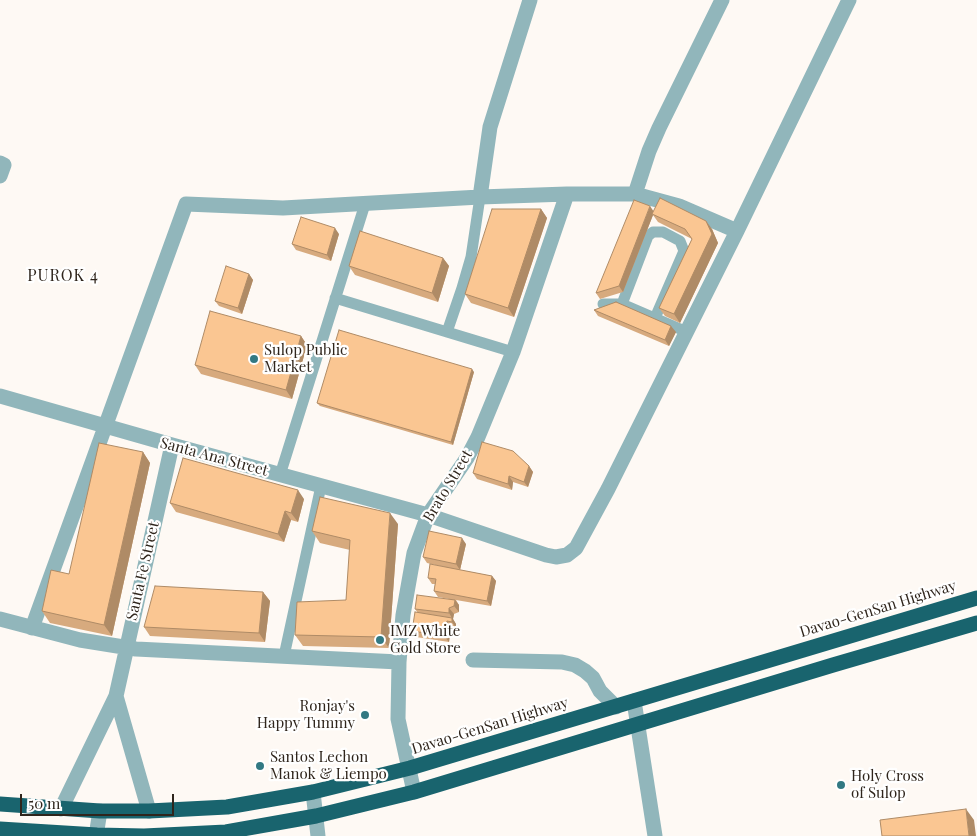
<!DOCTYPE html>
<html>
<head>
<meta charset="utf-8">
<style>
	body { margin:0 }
	#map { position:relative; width:977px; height:836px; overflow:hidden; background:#fef9f4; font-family:"Playfair Display",serif }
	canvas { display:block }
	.scale { position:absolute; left:20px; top:794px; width:154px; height:22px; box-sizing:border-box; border:2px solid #2f251c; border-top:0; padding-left:6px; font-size:15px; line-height:18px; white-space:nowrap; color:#2f251c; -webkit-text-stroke:4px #fff; paint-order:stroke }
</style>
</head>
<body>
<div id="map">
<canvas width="977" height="836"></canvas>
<div class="scale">50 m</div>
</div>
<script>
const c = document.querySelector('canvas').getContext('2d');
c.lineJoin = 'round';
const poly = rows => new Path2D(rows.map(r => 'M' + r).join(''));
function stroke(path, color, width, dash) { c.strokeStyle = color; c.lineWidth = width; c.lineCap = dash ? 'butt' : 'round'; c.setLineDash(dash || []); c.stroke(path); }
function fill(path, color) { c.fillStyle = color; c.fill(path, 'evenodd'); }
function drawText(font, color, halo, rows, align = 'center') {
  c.font = font + ' "Playfair Display",serif'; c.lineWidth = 4.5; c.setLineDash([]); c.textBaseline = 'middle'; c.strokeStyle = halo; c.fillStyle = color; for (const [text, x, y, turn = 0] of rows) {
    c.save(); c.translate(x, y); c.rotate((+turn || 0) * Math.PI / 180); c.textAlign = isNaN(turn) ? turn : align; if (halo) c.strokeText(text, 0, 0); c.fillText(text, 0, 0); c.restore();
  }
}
stroke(poly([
	[335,298,513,352],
	[603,304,622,304,687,332],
	[622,304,648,236,653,232,663,232,680,241,684,251,655,318],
	[447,332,462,288,471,257,480,197],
	[280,475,365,204],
	[284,656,321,486]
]), '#91b6bb', 11);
stroke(poly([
	[0,163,4,165,0,176],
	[635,194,649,151,659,128,722,0],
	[480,197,490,127,530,0],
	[0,396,172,445,428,515,546,555,556,557,567,555,576,548,608,489,737,231,849,0],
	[0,619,80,640,136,649,399,662],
	[32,628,186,204,283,208,480,197,567,194,635,194,679,206,737,231],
	[473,660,562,662,575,665,585,671,593,678,600,691,616,707],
	[116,696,149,811],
	[634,701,655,836],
	[313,792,318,836],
	[414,792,398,719,399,662,403,615,414,553,428,515,467,458,478,437,513,352,567,194],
	[61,809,116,696,172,445],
	[96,836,100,811]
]), '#91b6bb', 15);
stroke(poly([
	[0,804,100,811,149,811,227,807,313,792,410,768,977,598],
	[0,829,97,835,144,836,226,832,316,816,414,792,833,665,977,623]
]), '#19646e', 15);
fill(poly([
	[541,209,547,218,514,317,471,303,465,294],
	[653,211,712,229,718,243,680,323,665,316,659,308,692,239,658,222,653,215,623,292,600,299,596,293],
	[339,234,331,261,296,250,292,244],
	[443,258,449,266,438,302,355,275,349,266],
	[249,274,253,280,242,314,219,306,215,301],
	[594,310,676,332,669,346,598,316],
	[301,336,307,345,292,399,201,374,195,365],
	[474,372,453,445,320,406,317,403],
	[143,452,150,463,112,636,50,623,42,611,69,574],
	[529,466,533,472,528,487,513,482,512,490,477,479,473,473],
	[304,499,298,522,291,520,284,542,176,512,170,503],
	[398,524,389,648,303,646,295,635,346,600,350,550,320,543,312,531],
	[466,544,460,570,492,576,496,581,491,606,456,600,459,605,459,612,454,614,453,619,456,624,456,628,451,627,449,642,416,637,412,631,418,613,415,609,449,599,438,597,434,591,435,584,432,584,428,578,444,567,427,563,423,557],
	[263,592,270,601,265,642,150,636,144,627]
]), '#d7aa7e');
fill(poly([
	[650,206,654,212,652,214,653,215,623,292,619,286],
	[541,209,547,218,514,317,508,308],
	[706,221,712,229,718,243,680,323,674,314],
	[335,228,339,234,331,261,327,255],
	[443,258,449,266,438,302,432,293],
	[249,274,253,280,242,314,238,308],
	[671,326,676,332,669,346,665,340],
	[301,336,307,345,292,399,286,390],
	[472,369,474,372,453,445,451,442],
	[143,452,150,463,112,636,104,625],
	[529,466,533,472,528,487,524,482],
	[509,476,513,482,512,490,508,484],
	[298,490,304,499,298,522,291,513],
	[285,511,291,520,284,542,278,534],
	[390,513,398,524,389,648,381,637],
	[462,538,466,544,460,570,456,564],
	[492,576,496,581,491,606,487,601],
	[263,592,270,601,265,642,259,633],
	[455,600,459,605,459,612,454,606],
	[449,608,454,614,453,619,456,624,456,628,452,622,452,618,449,613],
	[447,621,451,627,449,642,444,636],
	[966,809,974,820,976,836,969,836]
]), '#af8b66');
const building = poly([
	[660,198,706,221,712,234,674,314,659,308,692,239,685,229,652,214,660,198],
	[634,200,650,206,619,286,596,293,634,200],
	[492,209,541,209,508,308,465,294,492,209],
	[301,217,335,228,327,255,292,244,301,217],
	[360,231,443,258,432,293,349,266,360,231],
	[226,266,249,274,238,308,215,301,226,266],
	[616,302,671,326,665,340,594,310,616,302],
	[210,311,301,336,286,390,195,365,210,311],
	[339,330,472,369,451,442,317,403,339,330],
	[482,442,513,451,529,466,524,482,509,476,508,484,473,473,482,442],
	[99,443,143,452,104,625,42,611,51,570,69,574,99,443],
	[183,458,298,490,291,513,285,511,278,534,170,503,183,458],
	[320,497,390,513,381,637,295,635,297,602,346,600,350,540,312,531,320,497],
	[429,531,462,538,456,564,423,557,429,531],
	[430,564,492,576,487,601,434,591,436,579,428,578,430,564],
	[155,586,263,592,259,633,144,627,155,586],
	[417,595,455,600,454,606,449,608,449,613,415,609,417,595],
	[415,612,452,618,452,622,447,621,444,636,412,631,415,612],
	[966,809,969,836,882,836,880,820,966,809]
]);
fill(building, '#fac692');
stroke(building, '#af8b66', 1);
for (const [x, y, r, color] of [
	[254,359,5,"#327983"],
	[380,640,5,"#327983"],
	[365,715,5,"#327983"],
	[260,766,5,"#327983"],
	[841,785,5,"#327983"]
]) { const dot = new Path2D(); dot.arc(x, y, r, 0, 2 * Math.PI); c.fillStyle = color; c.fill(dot); stroke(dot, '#fff', 2); }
drawText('15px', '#2f251c', '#fff', [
	["Sulop Public",264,350],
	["Market",264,367],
	["IMZ White",390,631],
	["Gold Store",390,648],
	["Ronjay's",355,706,"right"],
	["Happy Tummy",355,723,"right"],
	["Santos Lechon",270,757],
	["Manok & Liempo",270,774],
	["Holy Cross",851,776],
	["of Sulop",851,793]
], 'left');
drawText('15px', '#2f251c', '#fff', [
	["Santa Ana Street",214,457,15],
	["Brato Street",448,486,-59],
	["Santa Fe Street",143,571,-77],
	["Davao-GenSan Highway",878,609,-17],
	["Davao-GenSan Highway",490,726,-17]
]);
c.letterSpacing = '1px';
drawText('16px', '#2f251c', '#fff', [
	["PUROK 4",63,276]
]);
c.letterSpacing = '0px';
</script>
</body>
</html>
